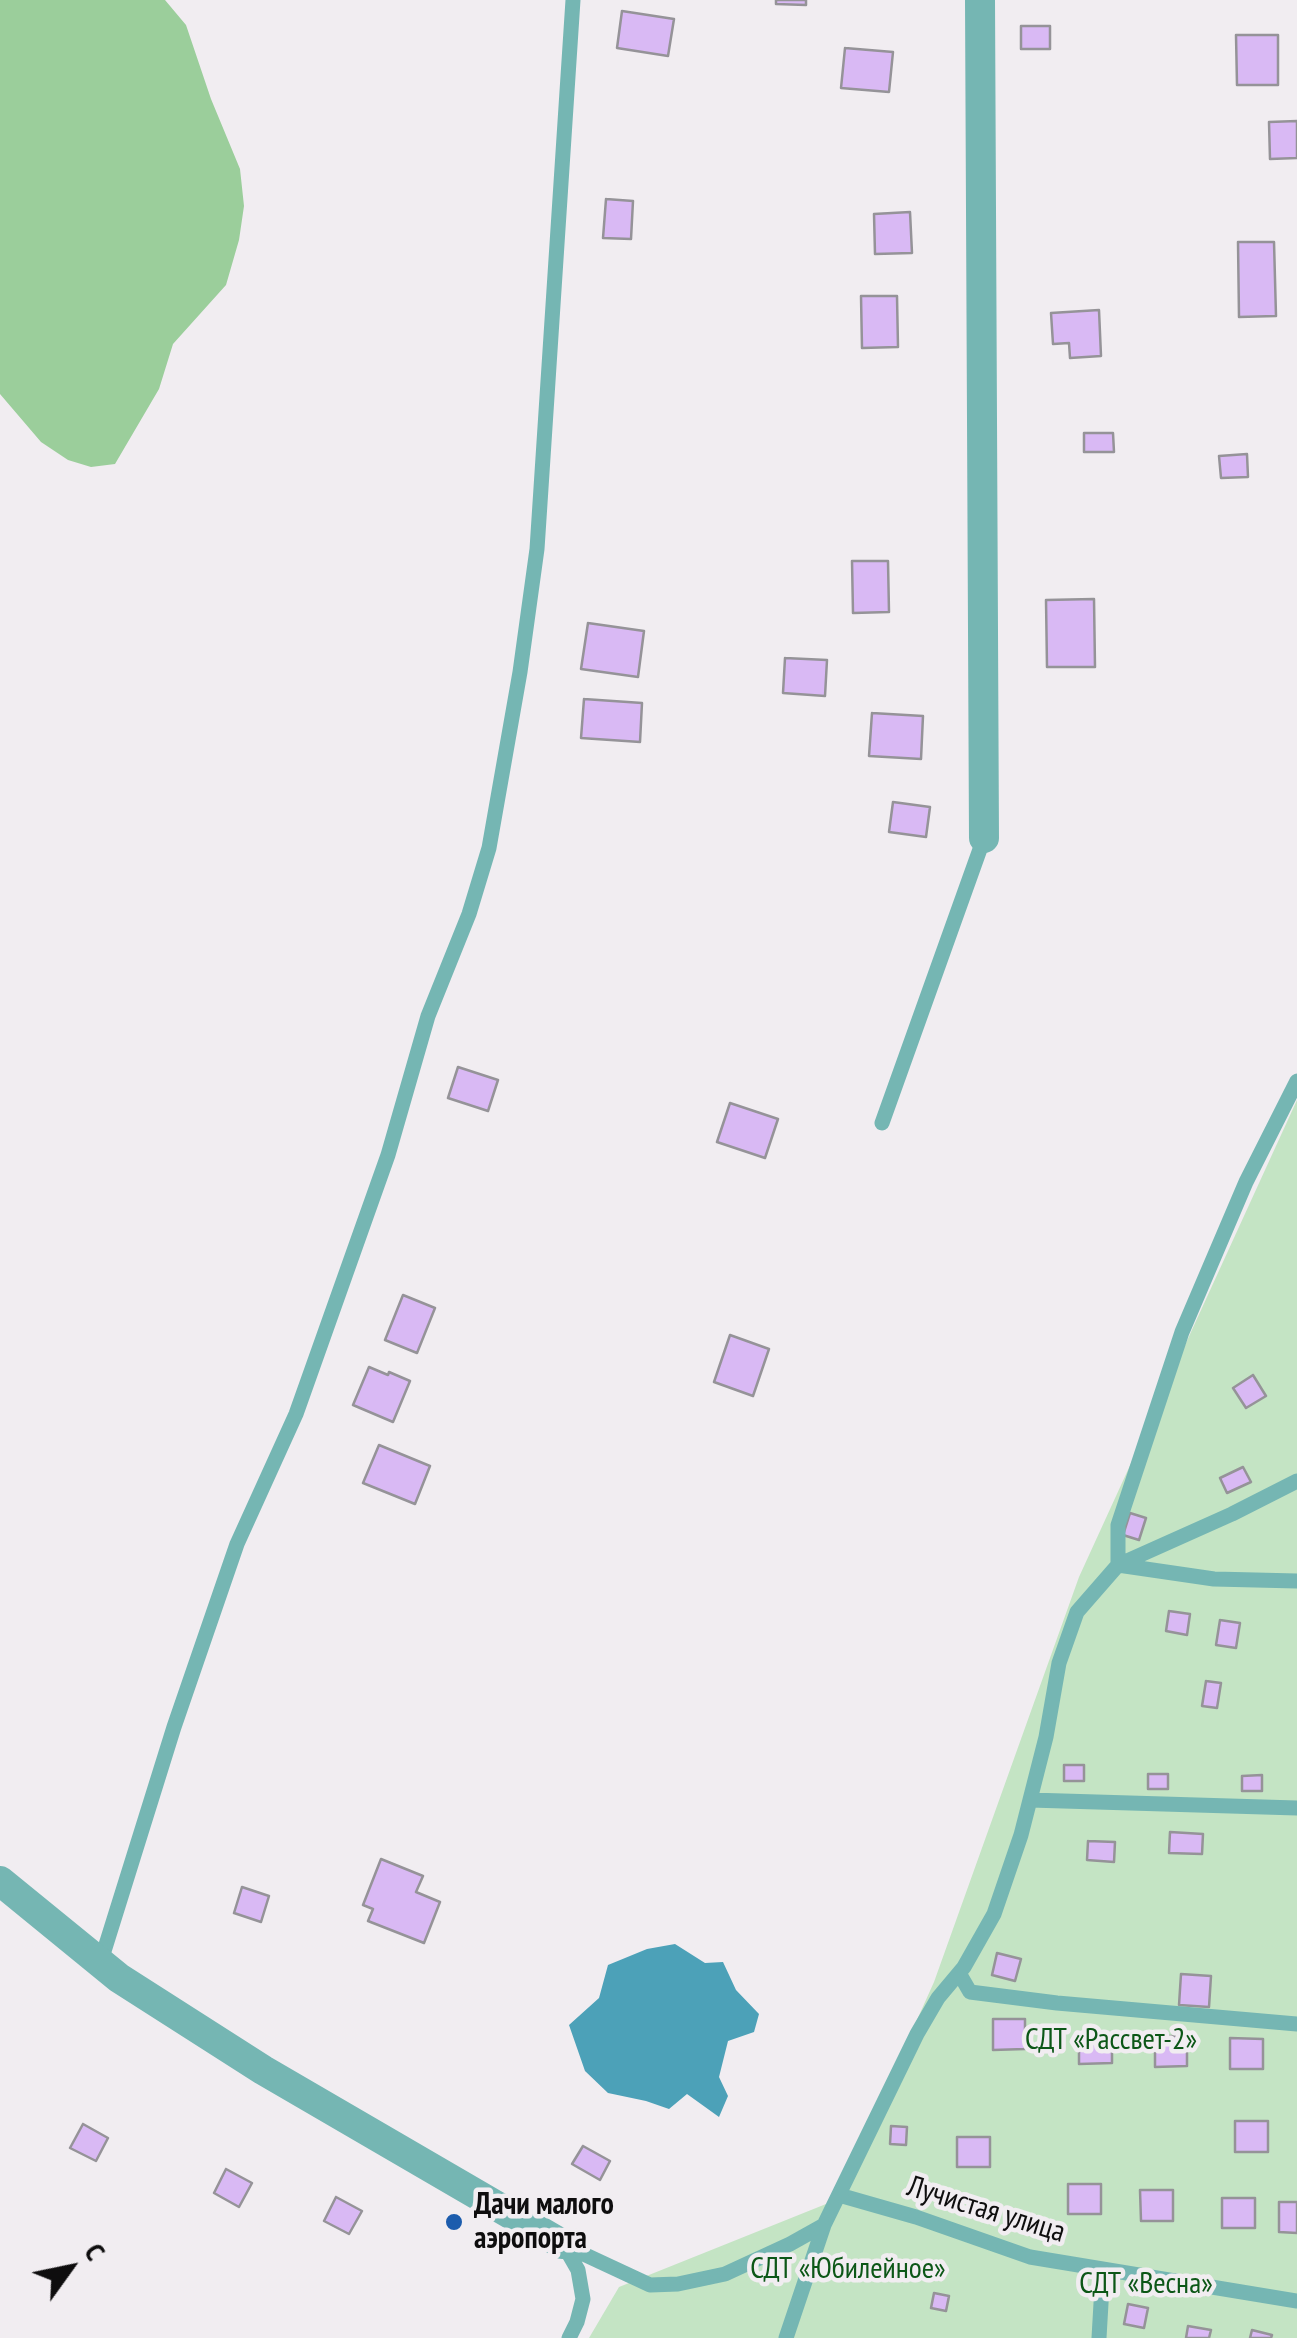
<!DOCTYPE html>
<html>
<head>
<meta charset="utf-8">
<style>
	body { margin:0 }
	#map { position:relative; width:1297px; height:2338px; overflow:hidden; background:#f1edf1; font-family:"PT Sans Narrow",sans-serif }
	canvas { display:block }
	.north { position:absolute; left:20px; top:2218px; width:100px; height:100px; -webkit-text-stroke:8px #f1edf1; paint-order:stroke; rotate:57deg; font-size:28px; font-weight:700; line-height:40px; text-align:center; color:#0e0d0e }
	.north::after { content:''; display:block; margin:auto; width:35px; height:45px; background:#0e0d0e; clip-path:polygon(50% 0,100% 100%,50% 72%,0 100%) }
</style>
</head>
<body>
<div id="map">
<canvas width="1297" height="2338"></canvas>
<div class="north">С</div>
</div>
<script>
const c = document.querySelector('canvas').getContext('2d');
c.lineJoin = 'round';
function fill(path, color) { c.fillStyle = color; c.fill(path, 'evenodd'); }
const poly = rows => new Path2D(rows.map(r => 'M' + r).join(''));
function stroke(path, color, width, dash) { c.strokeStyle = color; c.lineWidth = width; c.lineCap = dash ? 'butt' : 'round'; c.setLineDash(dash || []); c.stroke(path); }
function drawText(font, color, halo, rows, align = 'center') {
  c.font = font + ' "PT Sans Narrow",sans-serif'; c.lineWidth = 9; c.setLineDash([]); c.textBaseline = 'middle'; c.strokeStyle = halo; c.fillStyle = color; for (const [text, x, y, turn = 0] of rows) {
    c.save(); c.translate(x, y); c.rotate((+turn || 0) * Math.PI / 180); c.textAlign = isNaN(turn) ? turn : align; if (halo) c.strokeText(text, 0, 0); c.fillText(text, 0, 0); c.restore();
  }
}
fill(poly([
	[1297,1100,1297,2338,589,2338,619,2287,836,2200,934,1982,1079,1577]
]), '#c4e4c4');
fill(poly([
	[0,0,165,0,186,25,211,99,240,169,244,206,239,240,226,285,173,344,159,389,115,464,91,467,68,460,41,442,0,394]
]), '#9bce9b');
fill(poly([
	[675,1944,705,1963,723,1962,736,1990,759,2014,754,2032,728,2041,719,2077,728,2096,719,2117,687,2094,669,2109,646,2101,608,2093,585,2071,569,2025,599,1998,608,1965,647,1949]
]), '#4ca1b8');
const building = poly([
	[776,0,806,0,806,5,776,4,776,0],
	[622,11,674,19,668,56,617,48,622,11],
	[1021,26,1050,26,1050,49,1021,49,1021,26],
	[1236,35,1278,35,1278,85,1237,85,1236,35],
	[845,48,893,52,889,92,841,88,845,48],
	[1297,121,1297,158,1270,159,1269,122,1297,121],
	[606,199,633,201,631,239,603,238,606,199],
	[910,212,912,253,875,254,874,214,910,212],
	[1238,242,1274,242,1276,316,1239,317,1238,242],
	[861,296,897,296,898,347,862,348,861,296],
	[1099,310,1101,356,1070,358,1069,343,1053,344,1051,313,1099,310],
	[1084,433,1113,433,1114,452,1084,452,1084,433],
	[1247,454,1248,477,1221,478,1219,456,1247,454],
	[852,561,888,561,889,612,853,613,852,561],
	[1094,599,1095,667,1047,667,1046,600,1094,599],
	[588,623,644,631,638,677,581,669,588,623],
	[785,658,827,660,825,696,783,693,785,658],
	[584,699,642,703,640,742,581,738,584,699],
	[872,713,923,716,921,759,869,756,872,713],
	[893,802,930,807,926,837,889,832,893,802],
	[458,1067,498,1080,488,1111,448,1098,458,1067],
	[730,1103,778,1119,765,1158,717,1142,730,1103],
	[403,1295,435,1308,417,1353,385,1340,403,1295],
	[730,1335,769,1349,753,1396,714,1382,730,1335],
	[369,1367,388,1375,389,1372,410,1381,393,1422,353,1405,369,1367],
	[1253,1375,1266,1396,1246,1408,1233,1388,1253,1375],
	[379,1445,430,1466,415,1504,363,1483,379,1445],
	[1243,1467,1251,1482,1227,1493,1220,1478,1243,1467],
	[1130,1513,1146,1518,1139,1540,1123,1535,1130,1513],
	[1169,1611,1190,1614,1187,1635,1166,1631,1169,1611],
	[1220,1620,1240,1623,1236,1648,1216,1645,1220,1620],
	[1206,1681,1221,1683,1217,1708,1202,1706,1206,1681],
	[1064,1765,1084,1765,1084,1781,1064,1781,1064,1765],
	[1148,1774,1168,1774,1168,1789,1148,1789,1148,1774],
	[1262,1775,1262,1791,1242,1791,1242,1776,1262,1775],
	[1170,1832,1203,1834,1202,1854,1169,1853,1170,1832],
	[1088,1841,1115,1842,1114,1862,1087,1860,1088,1841],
	[381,1859,423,1876,416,1892,440,1902,424,1943,368,1921,373,1909,363,1905,381,1859],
	[242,1887,269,1896,261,1922,234,1913,242,1887],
	[997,1953,1021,1959,1015,1981,992,1975,997,1953],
	[1181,1974,1211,1976,1209,2007,1179,2005,1181,1974],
	[993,2019,1025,2019,1025,2049,993,2050,993,2019],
	[1079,2033,1112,2033,1112,2063,1079,2064,1079,2033],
	[1155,2036,1187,2036,1187,2066,1155,2067,1155,2036],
	[1230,2038,1263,2039,1263,2069,1230,2069,1230,2038],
	[1235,2121,1268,2121,1268,2152,1235,2152,1235,2121],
	[83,2124,108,2138,96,2161,70,2148,83,2124],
	[891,2126,907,2127,906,2145,890,2144,891,2126],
	[957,2137,990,2137,990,2167,957,2167,957,2137],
	[583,2146,610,2161,600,2180,572,2164,583,2146],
	[226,2169,252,2183,239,2207,214,2193,226,2169],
	[1068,2184,1101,2184,1101,2214,1068,2214,1068,2184],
	[1140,2190,1173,2190,1173,2221,1141,2221,1140,2190],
	[336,2197,362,2211,349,2234,324,2221,336,2197],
	[1222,2198,1255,2198,1255,2228,1222,2228,1222,2198],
	[1279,2202,1297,2202,1297,2233,1279,2232,1279,2202],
	[934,2293,949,2296,946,2311,931,2308,934,2293],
	[1128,2304,1148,2308,1144,2328,1124,2324,1128,2304],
	[1188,2326,1211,2330,1209,2338,1186,2338,1188,2326],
	[1252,2330,1272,2335,1271,2338,1250,2338,1252,2330]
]);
fill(building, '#d9b9f4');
stroke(building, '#959398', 2.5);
stroke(poly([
	[882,1123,984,838],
	[1118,1565,1118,1525,1182,1332,1246,1182,1297,1081],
	[1118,1565,1214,1579,1297,1581],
	[1030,1800,1297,1808],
	[100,1964,174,1727,237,1544,296,1414,388,1155,428,1016,469,914,489,848,520,672,537,549,573,0],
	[959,1973,970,1992,1057,2003,1297,2024],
	[839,2195,916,2217,1030,2257,1297,2301],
	[562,2244,650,2285,678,2284,725,2274,790,2244,824,2225,917,2034,938,1998,964,1967,994,1914,1021,1835,1046,1737,1059,1663,1077,1612,1118,1565,1232,1514,1297,1481],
	[563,2244,578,2270,583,2299,577,2322,569,2338],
	[786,2338,824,2225],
	[1099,2338,1103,2269]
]), '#75b6b3', 15);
stroke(poly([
	[980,0,984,838],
	[0,1881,119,1978,263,2070,562,2244]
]), '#75b6b3', 30);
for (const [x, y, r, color] of [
	[454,2222,10,"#1c5cad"]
]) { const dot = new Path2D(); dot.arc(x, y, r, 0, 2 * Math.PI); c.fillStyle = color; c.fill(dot); stroke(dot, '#f1edf1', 4); }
drawText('30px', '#0c5717', '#f1edf1', [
	["СДТ «Рассвет-2»",1111,2040],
	["СДТ «Юбилейное»",848,2269],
	["СДТ «Весна»",1146,2284]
]);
drawText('bold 30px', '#0e0d0e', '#f1edf1', [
	["Дачи малого",474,2205],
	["аэропорта",474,2239]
], 'left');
drawText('30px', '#0e0d0e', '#f1edf1', [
	["Лучистая улица",986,2210,17]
]);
</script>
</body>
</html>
